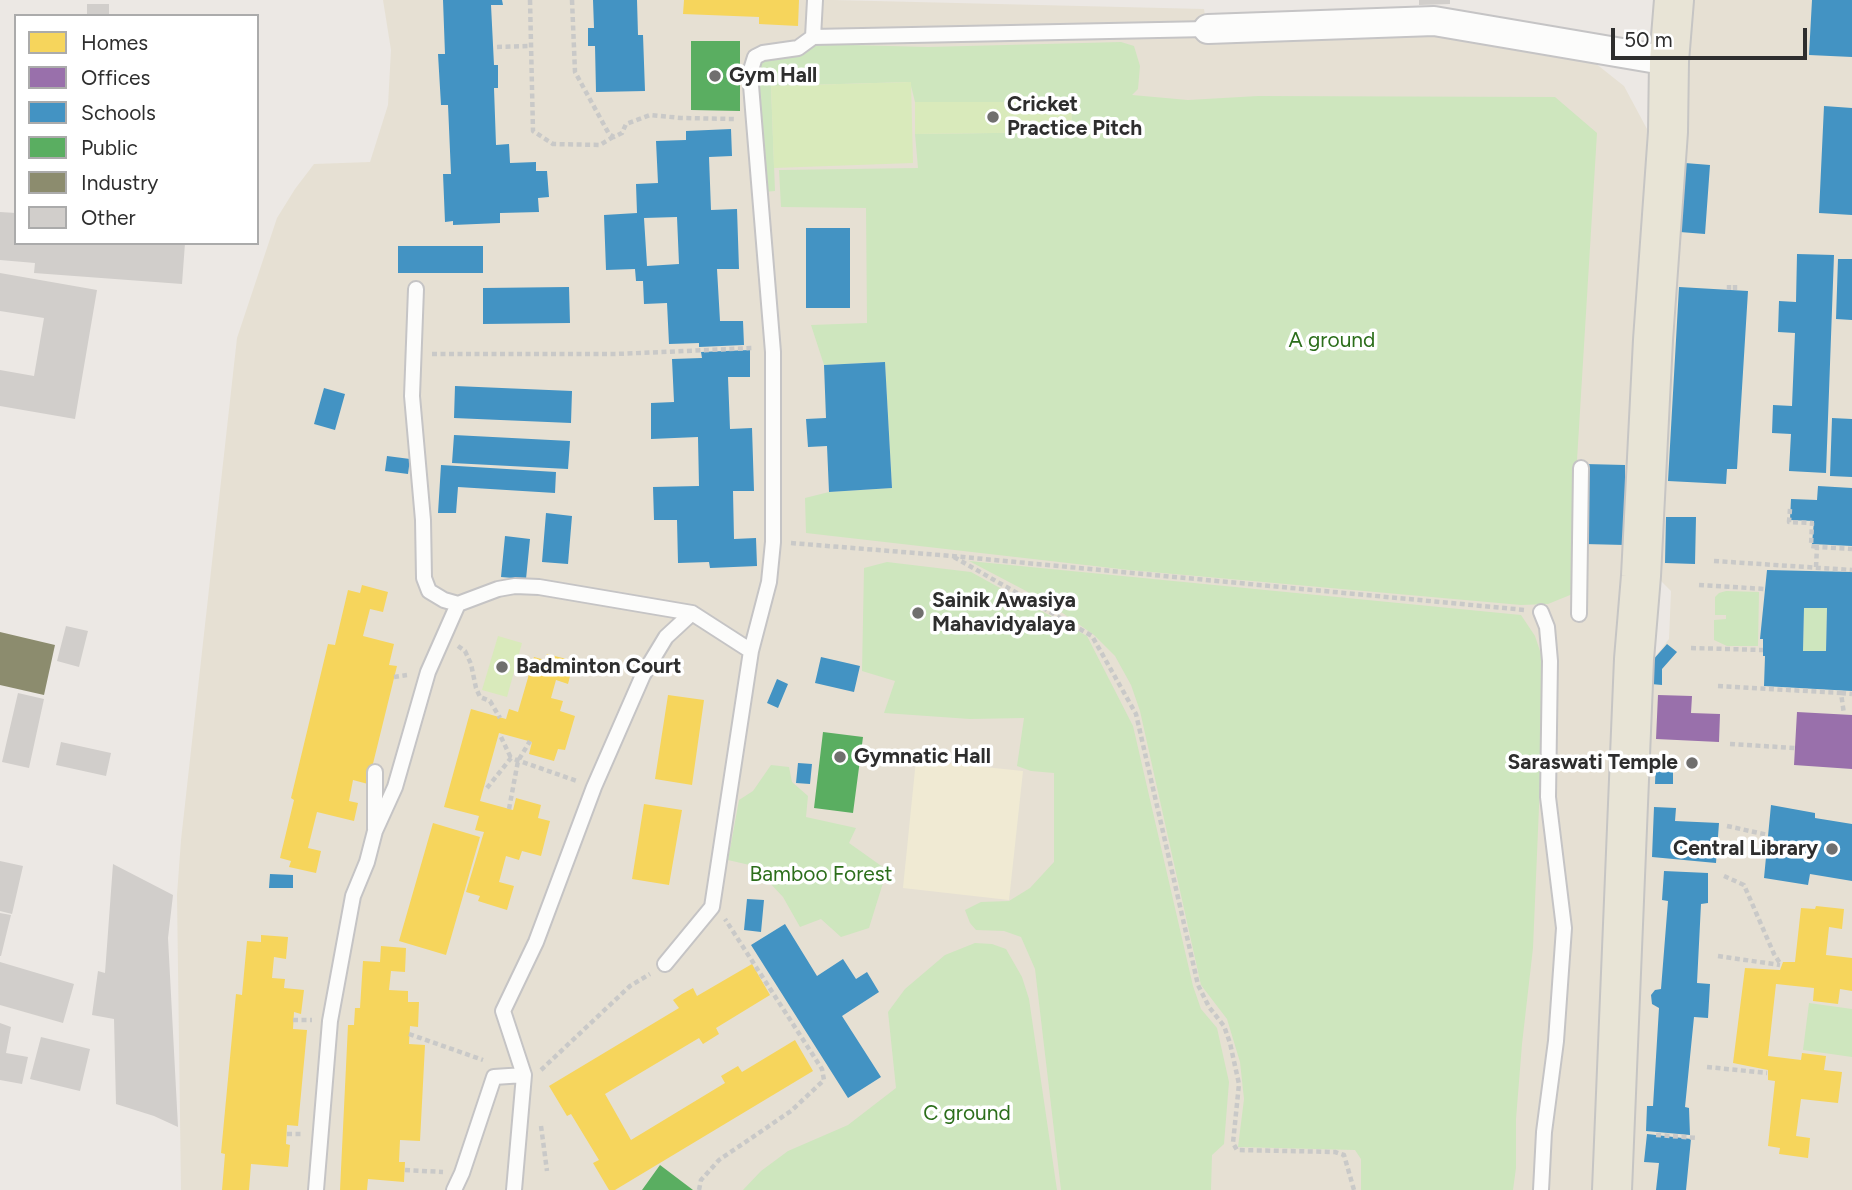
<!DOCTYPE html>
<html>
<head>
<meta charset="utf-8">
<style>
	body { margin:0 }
	#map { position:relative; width:1852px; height:1190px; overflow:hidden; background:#ece8e4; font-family:Figtree,sans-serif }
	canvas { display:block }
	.legend { position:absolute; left:14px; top:14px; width:245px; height:231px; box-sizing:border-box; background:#fff; border:2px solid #ababab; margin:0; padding:9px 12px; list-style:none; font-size:21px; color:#2e2e2e }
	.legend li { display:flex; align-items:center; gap:14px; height:35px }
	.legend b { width:35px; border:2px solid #ababab }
	.scale { position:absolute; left:1611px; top:28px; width:196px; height:32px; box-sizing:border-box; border:4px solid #2e2e2e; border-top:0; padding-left:9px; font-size:21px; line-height:24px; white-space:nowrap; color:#2e2e2e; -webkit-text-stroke:5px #fff; paint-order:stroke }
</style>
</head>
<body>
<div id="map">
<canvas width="1852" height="1190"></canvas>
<ul class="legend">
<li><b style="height:19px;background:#f6d55c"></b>Homes</li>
<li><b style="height:19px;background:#9970ab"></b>Offices</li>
<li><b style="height:19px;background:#4393c3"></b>Schools</li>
<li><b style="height:19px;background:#5aae61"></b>Public</li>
<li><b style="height:19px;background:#8c8c6e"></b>Industry</li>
<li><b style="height:19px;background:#d1cecb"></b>Other</li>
</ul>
<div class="scale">50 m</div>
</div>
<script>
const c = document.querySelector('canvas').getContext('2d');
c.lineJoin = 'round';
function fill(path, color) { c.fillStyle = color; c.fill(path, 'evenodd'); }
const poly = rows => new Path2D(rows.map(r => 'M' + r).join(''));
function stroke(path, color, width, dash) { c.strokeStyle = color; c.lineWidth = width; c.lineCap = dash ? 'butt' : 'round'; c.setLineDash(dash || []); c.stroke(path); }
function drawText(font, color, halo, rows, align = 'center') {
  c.font = font + ' Figtree,sans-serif'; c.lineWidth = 7; c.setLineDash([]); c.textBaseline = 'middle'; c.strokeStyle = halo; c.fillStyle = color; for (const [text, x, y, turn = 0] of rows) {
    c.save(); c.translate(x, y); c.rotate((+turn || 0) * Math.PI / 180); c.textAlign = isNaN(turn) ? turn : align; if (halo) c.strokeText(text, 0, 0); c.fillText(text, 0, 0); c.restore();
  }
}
fill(poly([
	[383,0,833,0,1204,9,1209,42,1476,35,1571,44,1624,86,1647,129,1640,459,1592,1190,181,1190,177,895,181,840,237,338,277,218,295,189,314,164,370,162,388,105,391,50],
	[1687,0,1852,0,1852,1190,1623,1190,1651,662,1669,639,1671,591,1656,576]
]), '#e6e0d3');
fill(poly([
	[1121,42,1134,46,1140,66,1138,89,1132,95,1188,100,1258,96,1555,97,1597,133,1577,460,1575,593,1548,604,1521,605,1129,570,806,533,805,498,829,492,892,488,885,362,824,365,811,325,867,323,866,208,781,207,779,170,918,168,915,134,1071,132,1072,103,915,102,910,82,771,86,775,191,764,192,755,68,766,56,813,44,928,47],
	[969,561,1521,615,1535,636,1545,666,1533,948,1522,1044,1516,1119,1516,1168,1513,1190,1361,1190,1361,1159,1355,1150,1238,1147,1244,1099,1240,1062,1227,1019,1201,985,1140,711,1131,685,1115,656,1094,635,1047,602],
	[887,562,971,572,1087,636,1133,726,1193,986,1201,1009,1217,1028,1229,1082,1224,1144,1212,1155,1211,1190,1061,1190,1035,969,1021,937,1004,931,976,930,970,923,965,910,981,902,1009,901,1030,888,1054,862,1054,773,1031,771,1017,766,1024,718,970,719,884,713,895,681,862,671,864,568],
	[1726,591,1759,592,1758,646,1727,646,1714,640,1714,620,1726,619,1726,615,1715,615,1715,597,1719,593],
	[1804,608,1827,608,1826,651,1803,651],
	[771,765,789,767,792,782,808,796,806,817,856,828,849,843,887,870,869,928,841,937,821,919,800,927,783,897,754,866,728,860,739,800,753,791],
	[975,943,992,944,1006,949,1022,977,1029,999,1057,1190,743,1190,761,1171,788,1151,848,1125,896,1088,888,1012,905,989,945,955],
	[1809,1003,1852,1009,1852,1057,1803,1050]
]), '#cee6be');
fill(poly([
	[916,760,1023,771,1009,900,903,888]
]), '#f0ead3');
fill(poly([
	[911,82,913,163,774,168,771,86],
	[915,102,1072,102,1071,132,915,134],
	[498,636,522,643,507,697,482,690]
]), '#d9eabb');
fill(poly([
	[684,0,799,0,798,26,759,24,759,17,683,14],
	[362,585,388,592,383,612,370,609,363,636,394,644,389,665,397,666,368,784,353,780,349,801,358,803,354,821,317,812,308,848,321,851,316,873,289,867,291,861,280,858,294,800,291,798,328,644,335,645,348,590,360,593],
	[547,654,574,661,568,684,556,680,551,698,563,701,560,711,575,716,565,750,558,749,554,761,529,754,532,742,499,733,480,801,513,810,516,798,541,805,538,818,550,821,541,856,522,851,519,860,506,856,499,882,514,886,507,910,478,901,480,896,466,892,484,832,475,830,479,816,444,807,471,709,506,719,509,709,518,712,534,657,545,660],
	[668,695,704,700,692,785,655,779],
	[644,804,682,810,669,885,632,879],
	[433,823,480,837,446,955,399,941],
	[1816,906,1844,909,1842,929,1829,927,1826,955,1852,958,1852,991,1840,989,1838,1004,1813,1001,1814,988,1776,984,1768,1056,1801,1060,1802,1053,1826,1056,1824,1070,1842,1072,1838,1103,1801,1099,1796,1136,1810,1138,1808,1158,1779,1154,1780,1148,1768,1146,1775,1081,1768,1080,1768,1070,1733,1063,1745,968,1780,970,1783,962,1795,962,1801,908,1815,909],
	[261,935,288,937,286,959,274,957,272,978,285,979,284,988,304,990,301,1014,294,1012,293,1029,307,1030,298,1126,287,1125,286,1144,290,1145,288,1167,251,1164,249,1190,222,1190,225,1154,221,1153,236,994,242,995,247,941,261,942],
	[381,946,406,948,405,972,391,971,389,990,408,991,408,1002,419,1002,418,1027,410,1026,409,1044,425,1045,420,1141,400,1140,399,1162,405,1162,404,1182,368,1179,367,1190,340,1190,348,1025,354,1025,355,1008,360,1008,363,961,380,962],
	[752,964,770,995,716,1028,719,1034,703,1044,699,1038,605,1094,631,1140,725,1083,721,1076,738,1066,742,1072,795,1040,813,1071,615,1190,609,1190,593,1163,599,1160,571,1114,567,1116,549,1086,679,1008,673,1000,682,994,693,988,697,996]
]), '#f6d55c');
fill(poly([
	[1658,695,1692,696,1691,713,1720,714,1719,742,1656,739],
	[1797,712,1852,715,1852,769,1794,765]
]), '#9970ab');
fill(poly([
	[443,0,502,0,503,5,491,5,494,65,498,65,498,88,494,88,496,145,509,144,510,163,536,162,536,171,547,171,549,197,538,198,539,212,500,213,500,223,453,225,453,221,445,222,443,174,451,174,448,105,441,105,438,54,445,54],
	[593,0,637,0,638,35,643,35,645,91,596,92,595,46,588,46,588,28,594,28],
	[1812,0,1852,0,1852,57,1809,55],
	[1824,106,1852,108,1852,215,1819,213],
	[731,129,732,156,709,157,711,210,737,209,739,269,717,269,720,321,743,321,744,345,699,347,699,343,669,344,667,303,644,304,643,281,636,281,635,269,606,270,604,215,637,213,636,184,658,183,656,141,686,140,686,131],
	[677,217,679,264,647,266,644,218],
	[1685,163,1710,165,1705,234,1680,232],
	[806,228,850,228,850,308,806,308],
	[398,246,483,246,483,273,398,273],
	[1797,254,1834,255,1826,473,1789,471,1791,434,1772,433,1773,405,1792,406,1795,333,1778,332,1779,301,1796,302],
	[1838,259,1852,259,1852,320,1836,319],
	[569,287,570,323,483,324,483,288],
	[1679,287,1748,291,1737,469,1727,469,1726,484,1668,481],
	[750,350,750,377,728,377,730,429,752,428,754,491,733,491,734,539,756,538,757,566,710,568,709,562,678,563,677,520,654,520,653,487,699,486,698,437,651,439,651,403,674,402,672,359,702,358,701,352],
	[885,362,892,488,829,492,827,446,808,447,806,419,826,418,824,365],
	[455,386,572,391,571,423,454,418],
	[324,388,345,394,335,430,314,424],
	[1832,418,1852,419,1852,477,1830,476],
	[454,435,570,441,568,469,452,463],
	[387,456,410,459,408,474,385,471],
	[1585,464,1625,465,1625,545,1584,544],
	[441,465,556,472,555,493,458,487,456,513,438,513],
	[1818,486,1852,488,1852,546,1812,544,1814,521,1790,520,1791,499,1817,500],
	[546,513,572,516,568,564,542,562],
	[1666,517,1696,517,1695,564,1665,563],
	[505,536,530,539,526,579,501,577],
	[1767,570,1852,572,1852,691,1764,686,1765,656,1763,656,1763,639,1760,639],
	[1804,608,1827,608,1826,651,1803,651],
	[1667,644,1677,652,1662,669,1662,685,1651,684,1652,661],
	[821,657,860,666,854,692,815,683],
	[777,679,788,684,778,708,767,703],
	[1656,759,1673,759,1673,784,1655,784],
	[798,763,812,764,810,784,796,783],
	[1771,805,1815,813,1815,818,1852,824,1852,881,1810,874,1808,885,1764,878],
	[1654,807,1676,808,1675,821,1719,823,1716,863,1652,857],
	[1664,871,1708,873,1708,903,1701,904,1697,983,1710,984,1708,1018,1694,1017,1685,1107,1689,1108,1690,1135,1646,1131,1647,1106,1653,1106,1659,1008,1652,1004,1651,995,1655,990,1661,989,1668,901,1662,900],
	[270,874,293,875,293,888,269,888],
	[747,899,764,900,761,932,744,930],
	[785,924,817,976,843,959,856,979,867,972,879,992,842,1016,881,1077,848,1098,751,945],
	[1647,1134,1691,1139,1686,1190,1656,1190,1659,1163,1644,1162]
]), '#4393c3');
fill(poly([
	[691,41,740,41,740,111,691,110],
	[823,732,863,737,853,813,814,808],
	[660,1165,693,1190,642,1190]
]), '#5aae61');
fill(poly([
	[0,632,55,645,44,695,0,685]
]), '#8c8c6e');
fill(poly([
	[1419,0,1450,0,1450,4,1419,5],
	[87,4,109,4,109,16,87,16],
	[0,212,16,213,16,243,185,243,182,284,34,273,35,263,0,260],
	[0,273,97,290,75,419,0,406,0,370,34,376,44,318,0,311],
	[66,626,88,631,79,667,57,661],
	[18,693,44,699,29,768,2,762],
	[61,742,111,753,106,776,56,765],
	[0,861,23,866,12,914,0,911],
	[113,864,173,895,168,938,178,1127,154,1116,116,1104,114,1019,92,1015,98,971,105,973],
	[0,913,11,915,1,956,0,956],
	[0,962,74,984,63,1023,0,1005],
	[0,1023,11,1027,6,1053,28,1057,22,1084,0,1080],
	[41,1037,90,1049,80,1091,30,1079]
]), '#d1cecb');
const lane = poly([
	[813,37,815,0],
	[416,289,412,396,423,520,424,578,429,591,444,600,458,604],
	[1579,614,1581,468],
	[375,772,375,829],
	[665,964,712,907,751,651],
	[316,1190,330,1021,353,896,367,862,375,831,395,787,428,672,458,604,498,589,515,586,539,587,692,613,751,651,769,582,773,542,773,352,750,73,755,57,763,53,798,48,813,37,1208,29],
	[454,1190,462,1173,494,1077,524,1075,503,1011,536,942,594,787,643,675,666,637,692,613],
	[514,1190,524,1075],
	[1541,1190,1544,1132,1556,1041,1564,928,1548,797,1550,661,1547,627,1541,612]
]);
const street = poly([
	[1208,29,1434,21,1669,61]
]);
const primary = poly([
	[1612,1190,1634,659,1641,576,1653,340,1668,132,1669,61,1674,0]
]);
stroke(lane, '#c5c4c5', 18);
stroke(street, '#c5c4c5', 32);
stroke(primary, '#c6c5c4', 42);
stroke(poly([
	[530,0,533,131,553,144,600,145,613,137],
	[572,0,575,72,609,134,614,137,622,133,626,124,650,115,681,118,735,119],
	[497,47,531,46],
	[1729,290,1729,283],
	[1735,290,1735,283],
	[432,354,616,354,753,348],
	[1790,509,1789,522,1812,523,1811,546,1817,547],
	[791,543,952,556,1525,610],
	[954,557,1092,636,1136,714,1198,985,1209,1007,1224,1026,1230,1043,1239,1084,1233,1143,1237,1150,1335,1152,1344,1155,1354,1190],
	[1714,561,1852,570],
	[1816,567,1817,547,1852,549],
	[1699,585,1765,589],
	[458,646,465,651,471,664,476,688,480,697,490,701,500,718],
	[1691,648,1763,650],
	[394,677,407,675],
	[1718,686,1841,693,1844,714],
	[1841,693,1852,694],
	[501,737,511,758],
	[1730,744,1795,748],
	[487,788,511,758,577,781],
	[509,809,518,761,530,741],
	[1727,826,1768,835],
	[1724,876,1744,885,1774,954,1781,965],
	[1718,956,1780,965],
	[293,1020,312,1020],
	[409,1034,483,1060],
	[1707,1067,1767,1073],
	[541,1070,630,986,650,974],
	[541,1126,547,1171],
	[287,1134,301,1134],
	[1656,1135,1698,1138],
	[405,1170,443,1172],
	[699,1190,701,1180,719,1160,791,1111,824,1080,822,1069,725,919]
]), '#c9c9c8', 4.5, [5, 3.5]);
stroke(lane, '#fcfcfb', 14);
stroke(street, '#fcfcfb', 28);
stroke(primary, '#e8e4d6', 38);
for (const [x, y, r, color] of [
	[715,76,7,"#706f6e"],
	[993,117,7,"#706f6e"],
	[918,613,7,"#706f6e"],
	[502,667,7,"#706f6e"],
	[840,757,7,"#706f6e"],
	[1692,763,7,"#706f6e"],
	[1832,849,7,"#706f6e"]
]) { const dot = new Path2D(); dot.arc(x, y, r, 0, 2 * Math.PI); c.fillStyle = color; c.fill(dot); stroke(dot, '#fff', 2.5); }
drawText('bold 21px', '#2e2e2e', '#fff', [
	["Gym Hall",729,76],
	["Cricket",1007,105],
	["Practice Pitch",1007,129],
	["Sainik Awasiya",932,601],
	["Mahavidyalaya",932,625],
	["Badminton Court",516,667],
	["Gymnatic Hall",854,757],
	["Saraswati Temple",1678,763,"right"],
	["Central Library",1818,849,"right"]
], 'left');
drawText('21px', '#2c6e1b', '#fff', [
	["A ground",1332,341],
	["Bamboo Forest",821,875],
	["C ground",967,1114]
]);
</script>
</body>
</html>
